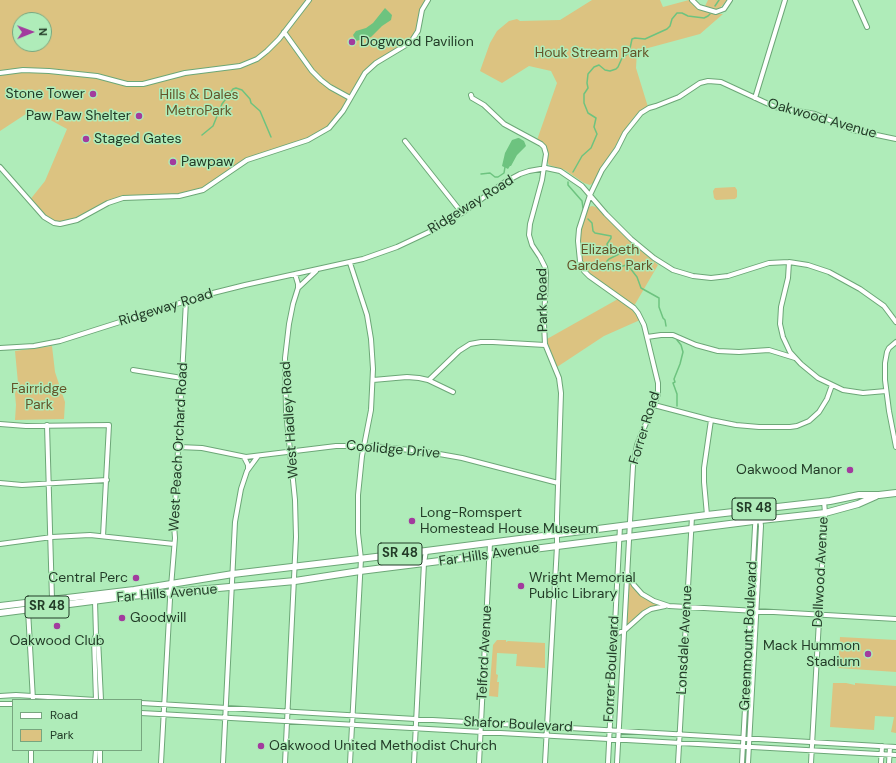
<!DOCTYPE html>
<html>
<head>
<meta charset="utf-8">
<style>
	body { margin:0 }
	#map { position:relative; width:896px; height:763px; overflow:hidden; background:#afecb9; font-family:"DM Sans",sans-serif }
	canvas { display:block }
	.legend { position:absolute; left:12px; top:699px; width:130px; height:52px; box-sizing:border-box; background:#afecb9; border:1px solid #77a67f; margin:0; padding:5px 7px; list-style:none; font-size:12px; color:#233c28 }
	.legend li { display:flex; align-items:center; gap:8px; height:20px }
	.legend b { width:20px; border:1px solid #77a67f }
	.north { position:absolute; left:12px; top:12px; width:40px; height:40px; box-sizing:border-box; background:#afecb9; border:1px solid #77a67f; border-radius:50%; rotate:89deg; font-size:11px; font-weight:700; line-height:16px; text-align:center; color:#233c28 }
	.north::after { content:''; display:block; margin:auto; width:14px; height:18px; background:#a23b9e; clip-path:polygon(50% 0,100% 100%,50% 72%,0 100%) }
</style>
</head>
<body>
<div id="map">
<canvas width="896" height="763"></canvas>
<ul class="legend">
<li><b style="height:5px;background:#fff"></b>Road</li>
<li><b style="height:11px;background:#dcc381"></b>Park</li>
</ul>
<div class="north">N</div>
</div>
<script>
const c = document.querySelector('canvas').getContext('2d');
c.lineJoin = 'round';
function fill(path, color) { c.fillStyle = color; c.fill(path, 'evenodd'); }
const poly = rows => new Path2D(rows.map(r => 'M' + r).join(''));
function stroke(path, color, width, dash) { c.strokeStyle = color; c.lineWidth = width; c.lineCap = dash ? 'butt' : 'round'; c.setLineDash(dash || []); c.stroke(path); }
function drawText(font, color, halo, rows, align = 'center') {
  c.font = font + ' "DM Sans",sans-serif'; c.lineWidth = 3; c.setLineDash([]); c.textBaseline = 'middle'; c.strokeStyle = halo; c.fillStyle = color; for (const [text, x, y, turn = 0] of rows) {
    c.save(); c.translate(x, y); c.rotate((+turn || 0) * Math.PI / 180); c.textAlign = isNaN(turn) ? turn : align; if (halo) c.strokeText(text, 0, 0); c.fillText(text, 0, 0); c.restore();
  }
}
fill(poly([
	[0,0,428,0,411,42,370,67,329,128,319,135,256,156,219,180,194,193,123,198,84,217,63,224,48,220,29,201,45,181,67,129,32,110,0,131],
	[20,20,44,20,44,44,20,44],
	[592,0,660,0,663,7,689,0,695,6,712,14,723,14,700,34,637,51,636,68,648,107,635,116,628,125,593,183,590,185,584,183,565,170,549,165,548,163,547,151,545,147,537,140,557,83,551,71,529,66,502,83,480,71,490,43,497,31,509,21,517,19,520,21,560,20],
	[708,0,727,0,720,8,714,10,705,6],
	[735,187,737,190,737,197,735,199,716,200,714,198,713,191,715,188],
	[592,206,596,207,627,239,658,265,634,306,593,277,583,267,580,253,581,228,586,211,589,207],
	[618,299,629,306,640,320,604,336,557,367,549,349,547,339],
	[52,346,55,372,65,402,64,419,15,420,16,405,15,394,18,383,15,351],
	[627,580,632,580,642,594,669,606,651,609,625,630],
	[840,637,896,640,896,672,838,668],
	[497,640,506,640,506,642,508,641,545,643,545,668,516,666,517,654,497,653,496,674,498,675,497,682,499,682,498,697,489,696,493,645],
	[833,683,846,683,855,685,855,683,896,686,896,733,891,732,894,717,875,716,874,730,830,727]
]), '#dcc381');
fill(poly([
	[385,8,392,15,391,20,382,26,371,37,356,41,353,35,356,31,366,28,373,23],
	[518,138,519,138,524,141,526,146,517,155,511,166,510,166,508,169,502,166,505,153,512,140]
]), '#6dc37f');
stroke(poly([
	[715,6,719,0],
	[202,135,213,126,222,104,233,89,236,88,242,90,250,99,251,103,260,111,271,137],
	[573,172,582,156,591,148,597,134,594,127,596,118,588,113,584,103,584,94,588,88,587,83,588,74,594,67,599,65,605,70,610,71,616,69,618,67,622,58,629,53,632,39,635,38,645,39,667,29,670,26,672,19,677,13,682,13,688,16,704,18,708,16,710,14],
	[481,174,490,173,495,177,498,177,504,173,505,167],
	[568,182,568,185,582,201,583,208],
	[588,219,592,223,593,231,595,233,611,236,611,238,607,244,608,248,611,250,620,251,621,252,619,254,609,259,607,261,609,266,617,268,626,265,630,268,637,277,641,288,659,298,659,307,663,318,665,320,666,326],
	[677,406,677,394,673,383,675,382,674,379,680,364,683,352,681,345,677,340]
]), '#6dc37f', 1.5);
const street = poly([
	[692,0,699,7,716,12,724,9,730,0],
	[855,0,867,27],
	[284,32,312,71,321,80,330,87,350,98],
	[0,73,23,70,49,71,97,76,127,84,143,84,185,73,240,66,257,59,267,51,279,39,309,0],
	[471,95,472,98,484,105,504,124,541,144,544,147,546,154,542,180,530,224,529,235,532,245,540,257,545,267,546,273,544,324,545,344,559,378,561,393,557,517,557,546,545,763],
	[755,98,785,0],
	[405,141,462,213],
	[0,167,44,217,54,223,60,224,77,220,108,203,123,198,179,196,203,190,247,160,308,140,329,128,343,111,365,73,376,63,411,42,418,31,422,10,428,0],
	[789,262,788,278,781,307,780,324,783,337,790,352,801,364,818,378,843,390,863,393,886,391],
	[295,274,298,284,298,288],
	[647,337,661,335,673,335,696,345,718,351,739,352,769,350,795,358],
	[896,342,889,348,887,352,885,363,885,380,889,411,896,447],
	[0,348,34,346,60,341,205,295,245,285,363,259,397,247,429,232,462,213,505,182,520,174,529,171,546,168,560,171,582,186,606,214,631,239,654,258,673,270,693,276,711,278,728,276,769,263,789,262,808,265,829,272,860,289,884,306,896,322],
	[133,370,182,378],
	[373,380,407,377,419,378,428,380,453,392],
	[429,380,459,351,470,344,481,342,493,342,545,345],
	[654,405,711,420,736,425,759,427,790,427,797,426,809,421,819,412,827,399,832,385],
	[0,424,26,426,109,425,103,536],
	[47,425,52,599],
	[179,447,202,448,246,457,336,446,373,446,428,452,462,458,558,483],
	[244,457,248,465,248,469],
	[0,483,22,485,107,480],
	[707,515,704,482,704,468,711,420],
	[0,544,52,537,90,535,174,544],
	[628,574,634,585,642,594,654,601,669,606,896,619],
	[95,601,96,635,98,638,101,700],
	[28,610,33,700],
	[614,635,625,630,644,613,651,609,665,606],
	[0,696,16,695,96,700],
	[96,700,94,640,96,635],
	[141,703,896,747],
	[0,704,13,704],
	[141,713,896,755],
	[31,763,31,750],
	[95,763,96,750],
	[100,763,100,750],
	[161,763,170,599,175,538,174,525,186,301],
	[223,763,235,522,241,489,247,471,258,456],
	[285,763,296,537,295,500,286,411,285,358,289,324,293,304,298,288,316,271],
	[350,763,361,559,358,533,358,495,362,456,371,410,373,369,371,339,367,315,350,263],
	[414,763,424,563,426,551],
	[479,763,490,543],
	[608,763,620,526],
	[617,763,633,466,637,445,658,394,658,383,644,325,638,313,634,308,589,276,584,271,580,261,578,241,579,229,590,195,602,170,617,149,625,133,641,113,649,108,656,106,679,97,700,83,708,81,721,82,775,107,815,114,853,130,896,139],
	[678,763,692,517],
	[742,763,756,509],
	[748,763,761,526,759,509],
	[811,763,825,513,824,501],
	[881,763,882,746],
	[889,763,890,747]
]);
const primary = poly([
	[0,606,134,590,233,574,426,551,707,515,830,501,859,495,879,495,896,493],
	[0,613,131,596,295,581,360,571,424,563,761,520,825,513,858,504,876,496]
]);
stroke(street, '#6ca777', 6);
stroke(primary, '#6ca777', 8);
stroke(street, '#fff', 4);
stroke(primary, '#fff', 6);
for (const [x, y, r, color] of [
	[352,42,4,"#a23b9e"],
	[93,94,4,"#a23b9e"],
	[139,116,4,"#a23b9e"],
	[86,139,4,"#a23b9e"],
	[173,162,4,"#a23b9e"],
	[850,470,4,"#a23b9e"],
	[412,521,4,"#a23b9e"],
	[136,578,4,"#a23b9e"],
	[521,586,4,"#a23b9e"],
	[122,618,4,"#a23b9e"],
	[57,626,4,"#a23b9e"],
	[868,654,4,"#a23b9e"],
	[261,746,4,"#a23b9e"]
]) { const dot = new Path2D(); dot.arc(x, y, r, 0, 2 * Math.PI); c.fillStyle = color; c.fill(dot); stroke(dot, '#afecb9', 1.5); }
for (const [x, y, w] of [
	[754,509,44],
	[400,554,44],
	[47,607,44]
]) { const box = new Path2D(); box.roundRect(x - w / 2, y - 11, w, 22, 3); c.fillStyle = '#afecb9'; c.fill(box); stroke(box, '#233c28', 1); }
drawText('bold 13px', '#233c28', null, [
	["SR 48",754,509],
	["SR 48",400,554],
	["SR 48",47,607]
]);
drawText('14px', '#233c28', '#afecb9', [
	["Dogwood Pavilion",360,42],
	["Stone Tower",85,94,"right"],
	["Paw Paw Shelter",131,116,"right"],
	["Staged Gates",94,139],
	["Pawpaw",181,162],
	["Oakwood Manor",842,470,"right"],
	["Long-Romspert",420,513],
	["Homestead House Museum",420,529],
	["Central Perc",128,578,"right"],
	["Wright Memorial",529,578],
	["Public Library",529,594],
	["Goodwill",130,618],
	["Oakwood Club",57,641,"center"],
	["Mack Hummon",860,646,"right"],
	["Stadium",860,662,"right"],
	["Oakwood United Methodist Church",269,746]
], 'left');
drawText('14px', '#645429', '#afecb9', [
	["Houk Stream Park",592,53],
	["Hills & Dales",199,95],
	["MetroPark",199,111],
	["Elizabeth",610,250],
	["Gardens Park",610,266],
	["Fairridge",39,389],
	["Park",39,405]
]);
drawText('14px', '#233c28', '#afecb9', [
	["Oakwood Avenue",822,119,16],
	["Ridgeway Road",471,205,-32],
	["Park Road",543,300,-91],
	["Ridgeway Road",166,308,-17],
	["West Hadley Road",290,420,-94],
	["Forrer Road",645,428,-73],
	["West Peach Orchard Road",179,447,-87],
	["Coolidge Drive",393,450,5],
	["Far Hills Avenue",489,555,-8],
	["Dellwood Avenue",821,572,-87],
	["Far Hills Avenue",167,594,-5],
	["Greenmount Boulevard",749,636,-87],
	["Lonsdale Avenue",685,640,-87],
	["Telford Avenue",485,653,-87],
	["Forrer Boulevard",612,669,-87],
	["Shafor Boulevard",518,725,3]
]);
</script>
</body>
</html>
